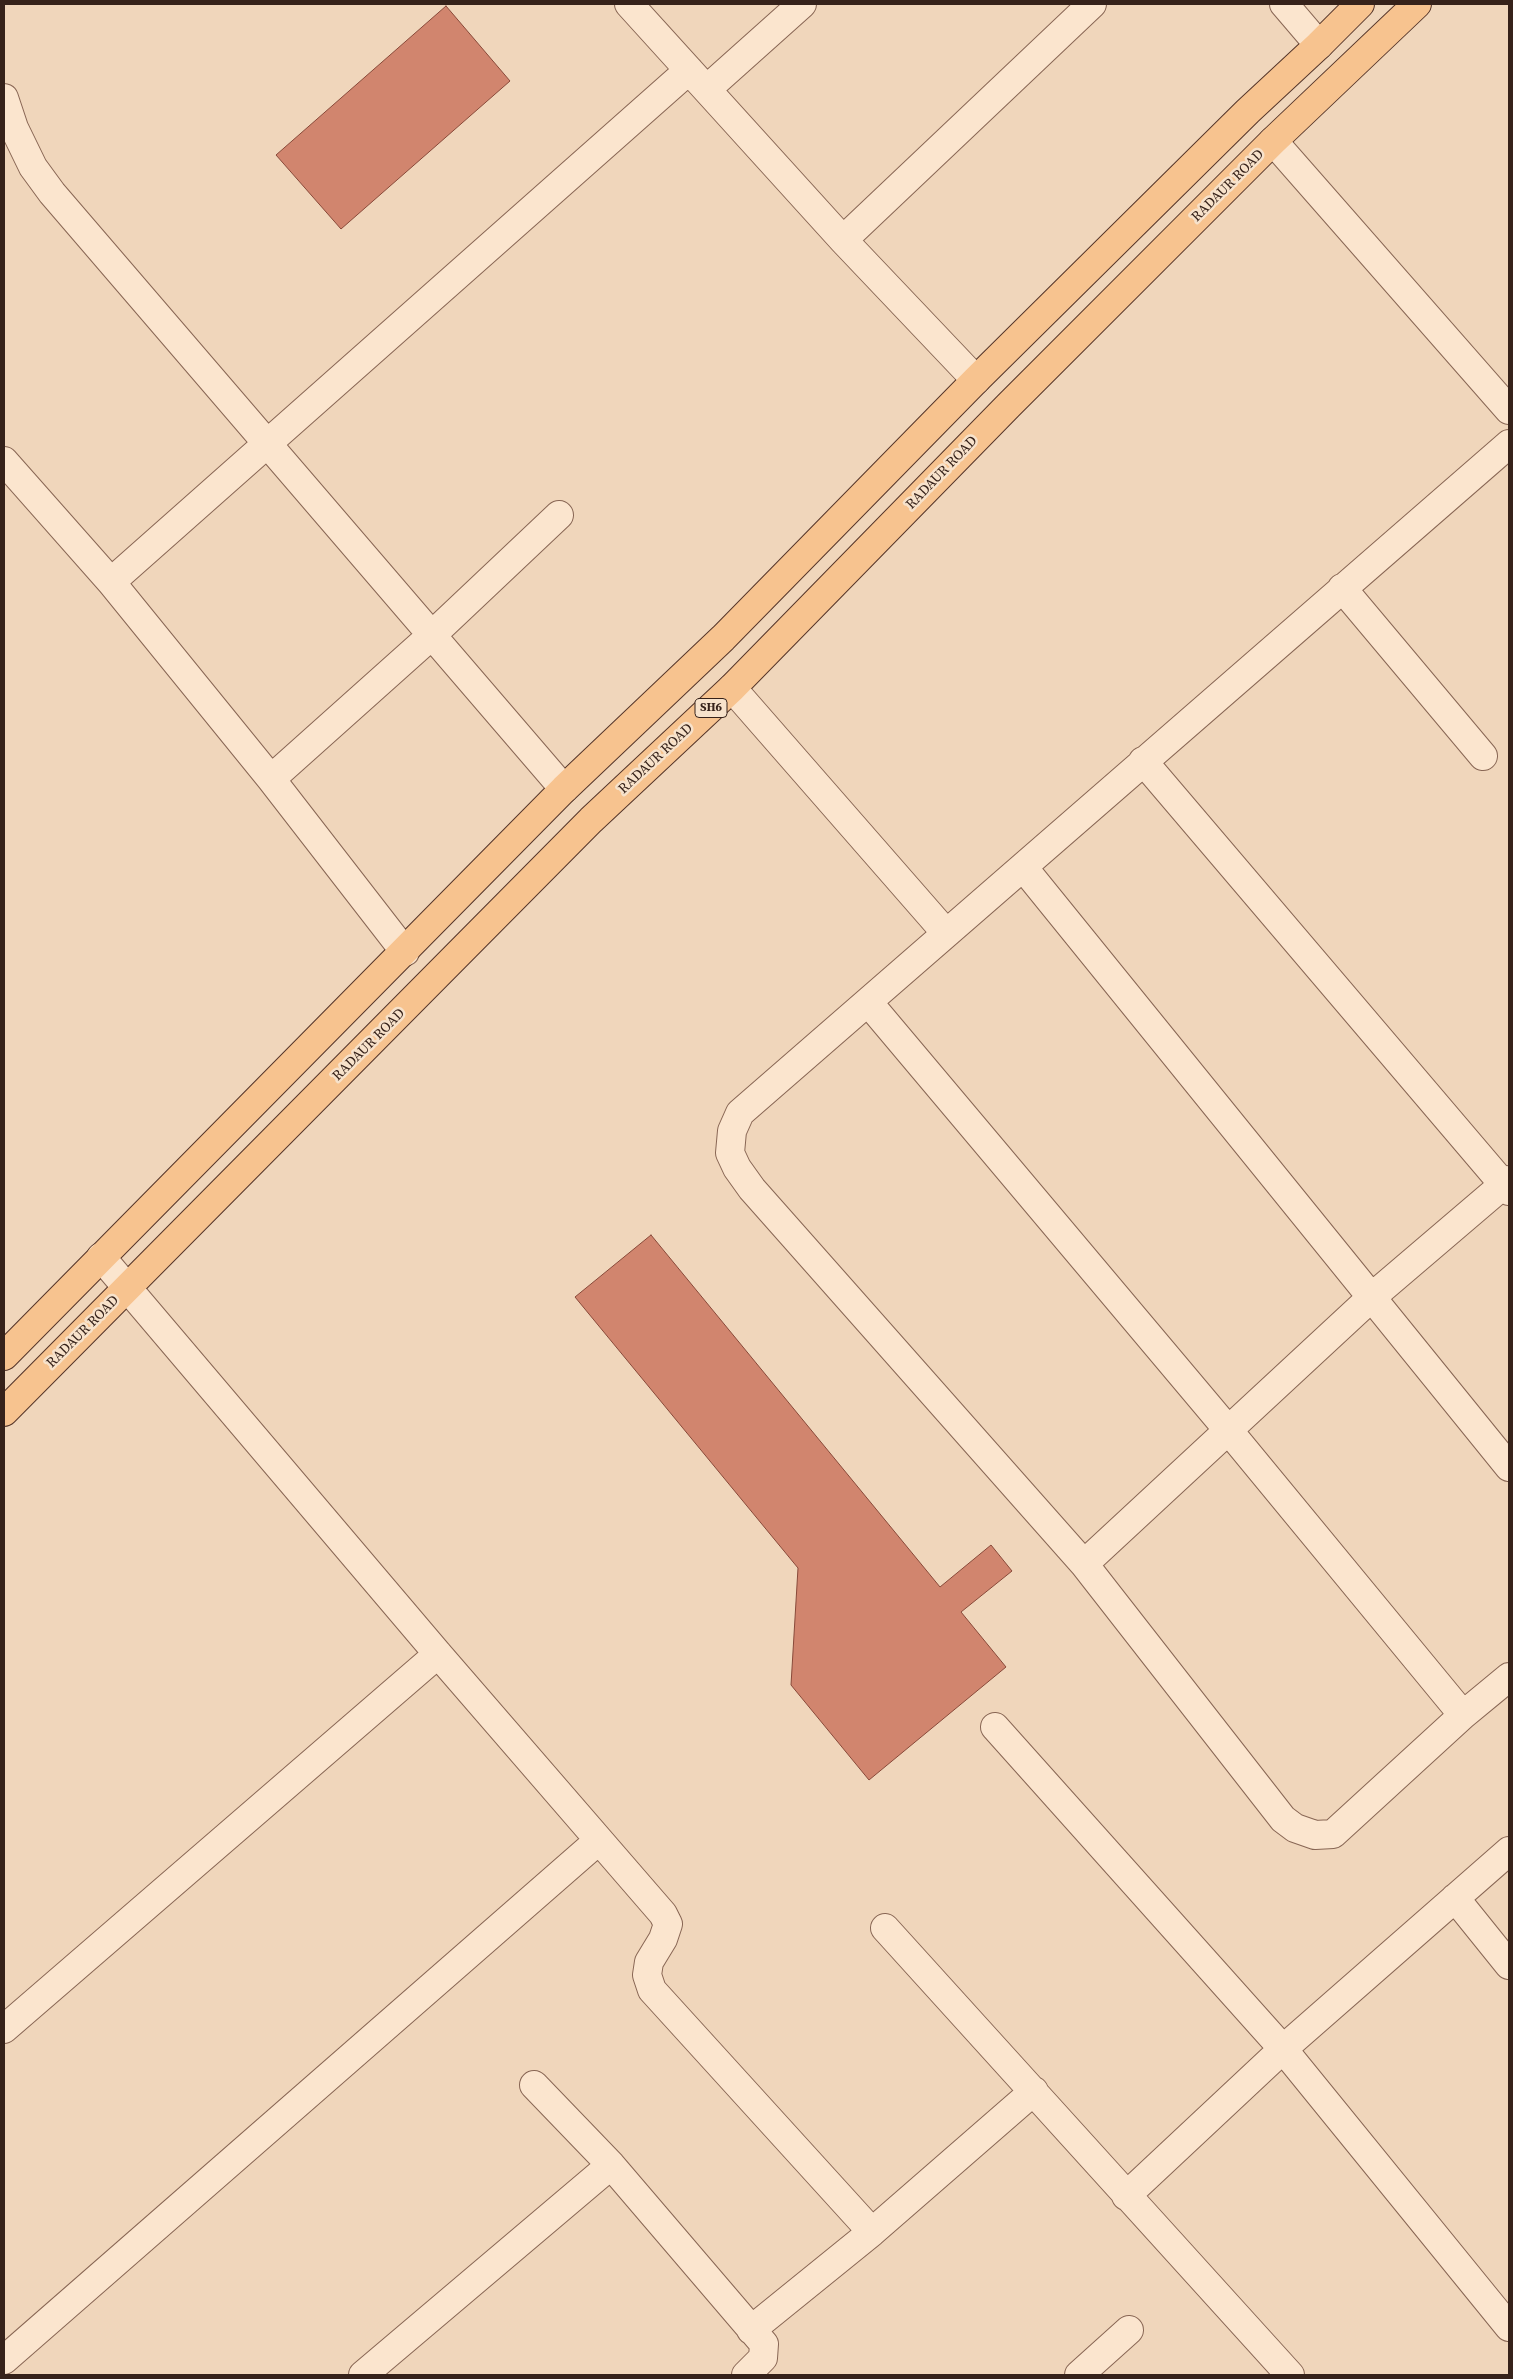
<!DOCTYPE html>
<html>
<head>
<meta charset="utf-8">
<style>
	body { margin:0 }
	#map { position:relative; width:1513px; height:2379px; overflow:hidden; background:#f0d6bb; font-family:"Source Serif 4",serif }
	canvas { display:block }
	.frame { position:absolute; inset:0; border:5px solid #36221a; pointer-events:none }
</style>
</head>
<body>
<div id="map">
<canvas width="1513" height="2379"></canvas>
<div class="frame"></div>
</div>
<script>
const c = document.querySelector('canvas').getContext('2d');
c.lineJoin = 'round';
function fill(path, color) { c.fillStyle = color; c.fill(path, 'evenodd'); }
const poly = rows => new Path2D(rows.map(r => 'M' + r).join(''));
function stroke(path, color, width, dash) { c.strokeStyle = color; c.lineWidth = width; c.lineCap = dash ? 'butt' : 'round'; c.setLineDash(dash || []); c.stroke(path); }
function drawText(font, color, halo, rows, align = 'center') {
  c.font = font + ' "Source Serif 4",serif'; c.lineWidth = 5; c.setLineDash([]); c.textBaseline = 'middle'; c.strokeStyle = halo; c.fillStyle = color; for (const [text, x, y, turn = 0] of rows) {
    c.save(); c.translate(x, y); c.rotate((+turn || 0) * Math.PI / 180); c.textAlign = isNaN(turn) ? turn : align; if (halo) c.strokeText(text, 0, 0); c.fillText(text, 0, 0); c.restore();
  }
}
const building = poly([
	[446,6,510,81,341,229,276,155,446,6],
	[651,1235,940,1587,991,1545,1012,1571,961,1612,1006,1667,869,1780,791,1685,798,1568,575,1297,651,1235]
]);
fill(building, '#d1856e');
stroke(building, '#884939', 1);
const street = poly([
	[629,4,843,240,976,380],
	[1284,4,1319,45],
	[707,89,802,4],
	[4,98,14,128,33,167,52,193,564,789],
	[1273,141,1509,410],
	[843,240,1092,4],
	[1509,444,740,1113,732,1131,730,1153,737,1168,752,1189,1084,1564,1283,1819,1295,1828,1315,1835,1333,1834,1463,1715,1509,1677],
	[4,461,111,582,271,779,405,952],
	[111,582,689,70],
	[1342,588,1483,756],
	[732,688,946,933],
	[1143,761,1509,1191],
	[271,779,432,635,559,515],
	[1023,867,1509,1467],
	[868,1002,1229,1431,1463,1715],
	[101,1257,438,1654,663,1914,668,1924,663,1939,649,1962,647,1975,652,1990,872,2232],
	[1084,1564,1373,1296,1509,1180],
	[995,1727,1283,2049,1509,2327],
	[1455,1898,1509,1965],
	[885,1928,1290,2375],
	[4,2029,438,1654],
	[534,2085,611,2165,764,2344,763,2358,746,2375],
	[1126,2196,1283,2049,1509,1851],
	[751,2330,872,2232,1034,2091],
	[4,2360,598,1841],
	[363,2375,611,2165],
	[1079,2375,1129,2330]
]);
const primary = poly([
	[4,1356,564,789,723,638,976,380,1248,111,1319,45,1360,4],
	[4,1412,591,820,732,688,1008,406,1273,141,1417,4]
]);
stroke(street, '#886654', 30);
stroke(primary, '#553529', 30);
stroke(street, '#fbe5ce', 28);
stroke(primary, '#f7c38f', 28);
for (const [x, y, w] of [
	[711,708,32]
]) { const box = new Path2D(); box.roundRect(x - w / 2, y - 9.5, w, 19, 4); c.fillStyle = '#f7e2cb'; c.fill(box); stroke(box, '#36221a', 1); }
drawText('bold 12px', '#36221a', null, [
	["SH6",711,708]
]);
drawText('14px', '#36221a', '#f7e2cb', [
	["RADAUR ROAD",1228,186,-45],
	["RADAUR ROAD",942,473,-46],
	["RADAUR ROAD",656,759,-43],
	["RADAUR ROAD",369,1045,-45],
	["RADAUR ROAD",83,1332,-45]
]);
</script>
</body>
</html>
